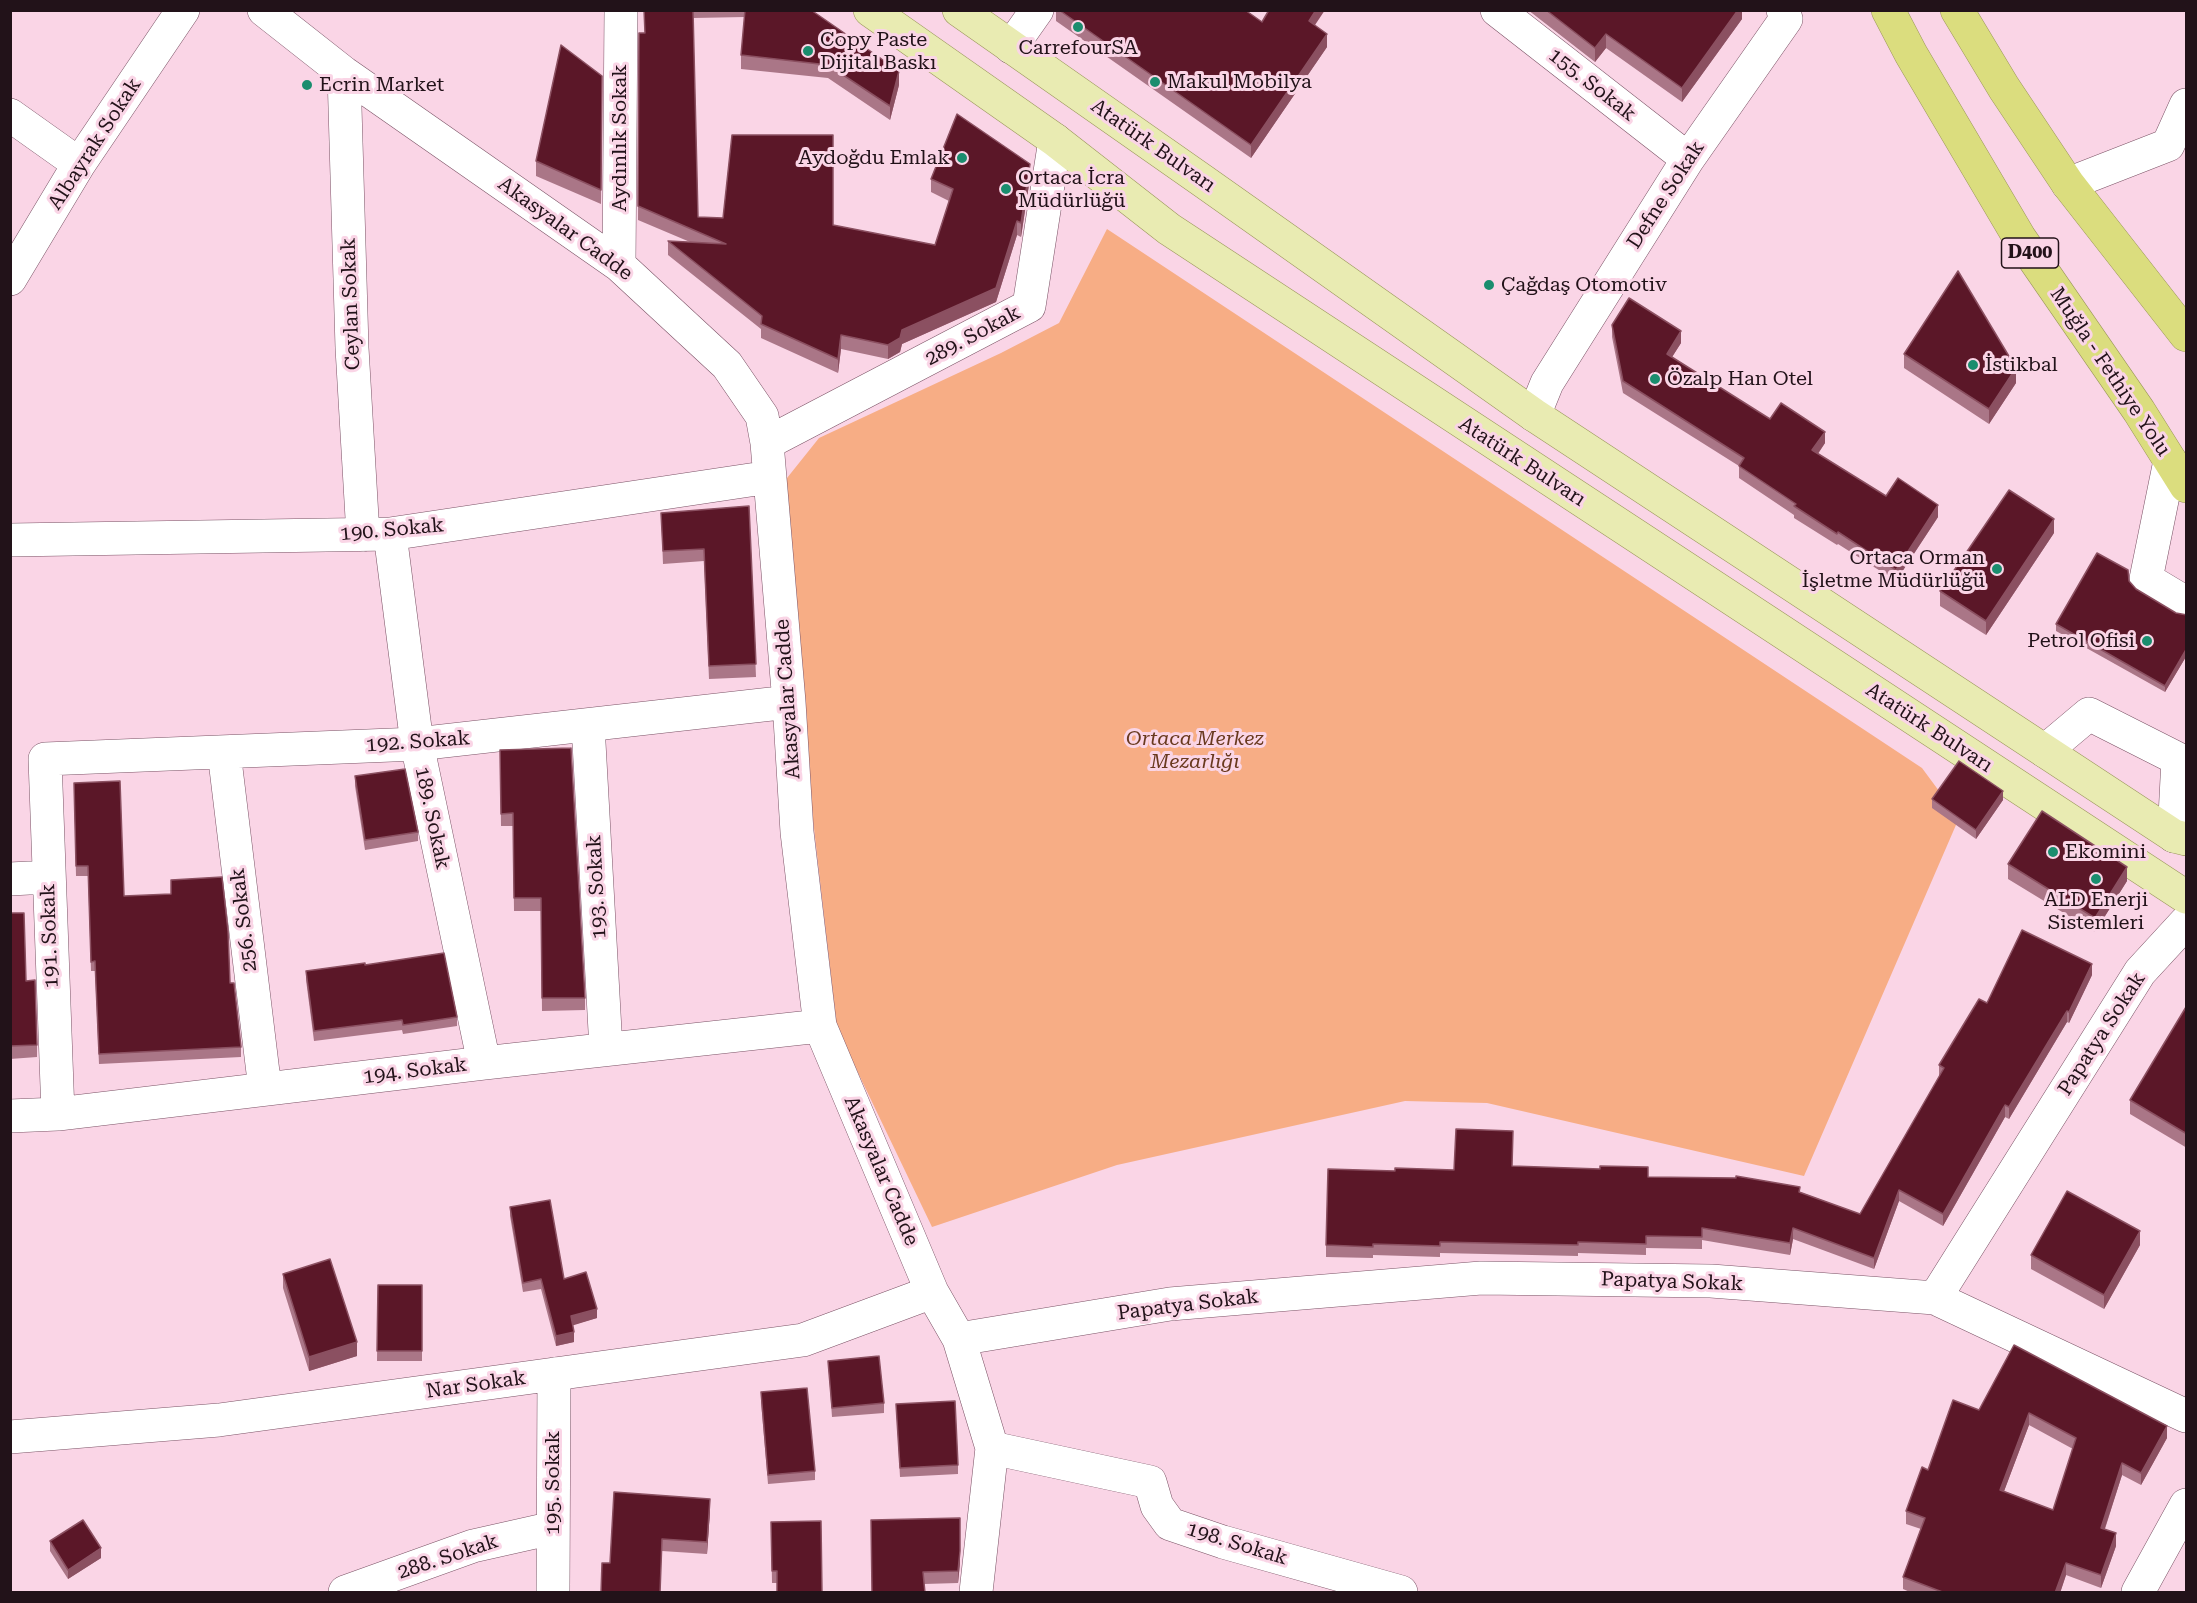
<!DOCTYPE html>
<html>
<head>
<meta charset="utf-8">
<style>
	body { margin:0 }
	#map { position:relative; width:2197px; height:1603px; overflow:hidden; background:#fad5e6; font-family:"Roboto Serif",serif }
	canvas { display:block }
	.frame { position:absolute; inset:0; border:12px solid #221219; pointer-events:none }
</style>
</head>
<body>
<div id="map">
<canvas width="2197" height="1603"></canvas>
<div class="frame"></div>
</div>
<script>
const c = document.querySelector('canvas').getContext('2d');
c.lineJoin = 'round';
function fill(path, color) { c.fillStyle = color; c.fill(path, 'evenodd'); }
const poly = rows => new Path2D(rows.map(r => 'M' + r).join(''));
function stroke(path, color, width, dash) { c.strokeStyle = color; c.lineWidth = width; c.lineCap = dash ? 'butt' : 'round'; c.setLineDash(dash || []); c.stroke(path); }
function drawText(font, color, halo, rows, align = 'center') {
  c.font = font + ' "Roboto Serif",serif'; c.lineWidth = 6; c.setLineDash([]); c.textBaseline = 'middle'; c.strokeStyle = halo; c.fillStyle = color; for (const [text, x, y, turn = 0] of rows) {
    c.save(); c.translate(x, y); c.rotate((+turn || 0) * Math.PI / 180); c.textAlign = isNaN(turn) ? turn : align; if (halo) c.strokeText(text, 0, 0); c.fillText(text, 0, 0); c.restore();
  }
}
fill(poly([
	[1107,229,1922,768,1959,818,1804,1176,1487,1103,1405,1101,1117,1165,932,1227,837,1029,786,584,771,498,819,438,1001,353,1059,323]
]), '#f7ad85');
const minor = poly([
	[264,10,344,73,619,265,727,365,762,416,767,443,789,702,797,832,820,1026,932,1292,959,1339,992,1448,976,1592],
	[1497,10,1688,159],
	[1011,47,1037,10],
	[344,73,352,348,363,535],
	[10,115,79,164],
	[2068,184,2168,145,2186,105],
	[619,265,621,10],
	[10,279,79,164,183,10],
	[1534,415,1547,383,1688,159,1786,19,1783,10],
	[767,443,1029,306,1055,140],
	[2170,461,2146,579,2186,603],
	[390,534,417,744,484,1063],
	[10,540,390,534,770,477],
	[588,725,606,1049],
	[2045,751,2089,714,2178,759,2174,836],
	[224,752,265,1089],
	[10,879,48,877],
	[58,1114,45,759,417,744,789,702],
	[10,1116,58,1114,484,1063,820,1026],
	[1935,1298,2186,1416],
	[959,1339,1170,1304,1481,1278,1711,1281,1935,1298,2140,972,2186,922],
	[10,1437,219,1420,803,1340,932,1292],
	[992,1448,1150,1482,1157,1506,1170,1524,1223,1542,1401,1592],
	[345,1592,473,1546,553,1528],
	[553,1592,554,1374],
	[2138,1592,2186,1505]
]);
const major = poly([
	[870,10,1055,140,1169,229,2186,897],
	[959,10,1203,181,1534,415,2174,836,2186,839]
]);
const highway = poly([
	[1888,10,1911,54,2019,237,2139,411,2186,486],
	[1957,10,2004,88,2068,184,2186,335]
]);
stroke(minor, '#7b5366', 34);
stroke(major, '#9a965b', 34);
stroke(highway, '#9a965b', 34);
stroke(minor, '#fff', 33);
stroke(major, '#e9ebb2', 33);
stroke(highway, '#dbdd7e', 33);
fill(poly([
	[644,10,811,10,899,85,890,120,828,78,741,69,741,55,745,17,693,18,698,217,833,225,935,245,949,201,931,192,931,179,1030,178,1021,237,1017,235,996,302,902,344,900,352,888,359,841,349,838,373,761,338,761,329,668,255,668,241,690,242,638,220,639,33,645,33],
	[1056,10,1245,10,1262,22,1315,26,1327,47,1251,158,1056,21],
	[1528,10,1742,10,1742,19,1682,102,1606,48,1595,62],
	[602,76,601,204,536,176,536,161],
	[1612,325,1681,343,1672,357,1770,419,1825,443,1818,454,1886,496,1938,517,1896,581,1838,544,1837,545,1794,518,1794,515,1739,478,1739,466,1623,393,1612,337],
	[1904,354,2016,383,1989,424,1904,368],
	[749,506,756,677,709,679,704,561,663,564,661,513],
	[2054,533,1986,635,1940,606,1940,591],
	[2129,581,2136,589,2176,613,2187,615,2187,655,2165,692,2056,631,2056,624],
	[500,750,585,998,585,1010,542,1011,541,911,514,911,513,826,501,826],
	[355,776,418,832,418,841,365,850,355,786],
	[74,783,124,896,230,983,241,1047,241,1057,99,1064,95,971,91,971,88,876,76,876],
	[1932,799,2003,800,1976,839,1932,808],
	[2008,864,2127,881,2095,932,2008,879],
	[10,913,26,981,37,1045,37,1057,10,1059],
	[365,965,457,1017,457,1026,403,1034,402,1030,314,1041,306,980,306,971],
	[2092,975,2069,1023,2067,1022,2009,1119,2005,1117,1943,1226,1899,1201,1874,1269,1793,1239,1790,1255,1702,1240,1702,1249,1646,1248,1646,1255,1578,1253,1578,1256,1440,1253,1440,1257,1373,1255,1373,1258,1326,1257,1326,1245,1395,1171,1454,1170,1512,1166,1648,1177,1800,1192,1860,1214,1939,1077,1939,1065,1987,1003],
	[2186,1007,2187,1148,2130,1114,2130,1100],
	[510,1207,564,1279,597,1318,572,1325,574,1342,556,1346,541,1289,523,1292,510,1216],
	[2140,1245,2104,1309,2031,1269,2031,1255],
	[283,1274,357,1356,309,1371,283,1288],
	[378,1285,422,1285,422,1361,377,1361],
	[2014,1345,2167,1438,2141,1485,2122,1475,2105,1529,2116,1546,2101,1588,2066,1575,2060,1593,1912,1593,1903,1589,1903,1577,1921,1529,1906,1524,1906,1511,1928,1470,1979,1410],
	[2029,1425,2073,1449,2053,1510,2004,1491],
	[828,1361,884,1403,884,1413,832,1417],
	[761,1392,815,1471,815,1480,768,1484,761,1402],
	[896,1404,958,1465,958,1474,900,1477],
	[710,1511,707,1554,662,1551,610,1563],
	[871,1520,960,1563,958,1583,924,1584],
	[771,1522,822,1593,777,1583,772,1583],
	[50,1541,101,1558,68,1579,50,1551]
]), '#aa7687');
fill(poly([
	[1316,10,1325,10,1309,34,1309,21],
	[1738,10,1742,10,1742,19,1682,102,1682,88],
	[1327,34,1327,47,1251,158,1251,145],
	[1606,34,1606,48,1595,62,1595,48],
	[899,71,899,85,890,120,890,106],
	[1030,164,1030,178,1021,237,1021,223],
	[1017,221,1017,235,996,302,902,344,900,352,888,359,888,345,902,330],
	[1681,331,1681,343,1667,365,1667,354],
	[841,335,841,349,838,373,838,359],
	[2016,368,2016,383,1989,424,1989,409],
	[1825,432,1825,443,1812,462,1812,450],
	[1938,505,1938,517,1896,581,1896,570],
	[2054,519,2054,533,1986,635,1986,621],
	[2187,648,2187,655,2165,692,2165,686],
	[2003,791,2003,800,1976,839,1976,830],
	[2127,867,2127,881,2095,932,2095,918],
	[2092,964,2092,975,2069,1023,2069,1012],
	[2067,1011,2067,1022,2009,1119,2009,1107],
	[2005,1105,2005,1117,1943,1226,1943,1214],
	[1899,1190,1899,1201,1874,1269,1874,1258],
	[1793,1228,1793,1239,1790,1255,1790,1243],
	[2140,1231,2140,1245,2104,1309,2104,1295],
	[597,1309,597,1318,571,1326,571,1316],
	[574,1332,574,1342,556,1346,556,1336],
	[357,1342,357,1356,309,1371,309,1357],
	[2029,1413,2029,1425,2000,1502,2000,1490],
	[2167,1426,2167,1438,2141,1485,2141,1473],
	[2122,1463,2122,1475,2101,1540,2101,1528],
	[710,1499,710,1511,707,1554,707,1542],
	[2116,1533,2116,1546,2101,1588,2101,1575],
	[101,1548,101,1558,68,1579,68,1570],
	[960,1551,960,1563,958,1583,958,1571],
	[2066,1563,2066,1575,2060,1593,2055,1593]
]), '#8b5061');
const building = poly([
	[644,10,693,10,698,217,723,218,732,135,833,135,833,225,935,245,953,189,931,179,957,114,1030,164,1021,223,1017,221,996,288,902,330,900,338,888,345,841,335,838,359,761,324,762,316,668,241,726,244,638,206,639,33,645,33,644,10],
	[745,10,811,10,899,71,890,106,828,65,741,55,745,10],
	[1059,10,1245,10,1262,22,1269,10,1316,10,1309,21,1327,34,1251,145,1059,10],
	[1546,10,1738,10,1682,88,1606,34,1595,48,1546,10],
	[561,45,602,76,601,190,536,161,561,45],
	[1958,271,2016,368,1989,409,1904,354,1958,271],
	[1629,298,1681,331,1667,354,1770,419,1781,403,1825,432,1812,450,1886,496,1898,478,1938,505,1896,570,1838,532,1837,534,1794,506,1796,504,1739,466,1744,458,1623,381,1612,325,1629,298],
	[2009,490,2054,519,1986,621,1940,591,2009,490],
	[749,506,756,664,709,666,704,549,663,551,661,513,749,506],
	[2097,553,2128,570,2129,581,2136,589,2176,613,2187,615,2187,648,2165,686,2056,624,2097,553],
	[571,748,585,998,542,998,541,898,514,898,513,813,501,814,500,750,571,748],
	[1959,761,2003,791,1976,830,1932,799,1959,761],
	[405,769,418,832,365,840,355,776,405,769],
	[120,781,124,896,171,894,171,880,222,877,228,931,230,983,234,983,241,1047,99,1054,95,961,91,962,88,866,76,866,74,783,120,781],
	[2042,811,2127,867,2095,918,2008,864,2042,811],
	[10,913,24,913,26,981,35,980,37,1045,10,1046,10,913],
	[2022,930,2092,964,2069,1012,2067,1011,2009,1107,2005,1105,1943,1214,1899,1190,1874,1258,1793,1228,1790,1243,1702,1228,1702,1237,1646,1236,1646,1244,1578,1242,1578,1245,1440,1242,1440,1246,1373,1244,1373,1247,1326,1245,1328,1169,1395,1171,1395,1168,1454,1170,1456,1129,1513,1131,1512,1166,1600,1169,1600,1166,1648,1167,1648,1177,1736,1178,1736,1176,1800,1187,1799,1192,1860,1214,1944,1068,1939,1065,1979,999,1987,1003,2022,930],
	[444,953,457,1017,403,1025,402,1020,314,1031,306,971,365,963,365,965,444,953],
	[2186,1007,2187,1007,2187,1134,2130,1100,2186,1007],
	[2067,1191,2140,1231,2104,1295,2031,1255,2067,1191],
	[550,1200,564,1279,586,1272,597,1309,571,1316,574,1332,556,1336,541,1279,523,1283,510,1207,550,1200],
	[330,1259,357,1342,309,1357,283,1274,330,1259],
	[378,1285,422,1285,422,1351,377,1351,378,1285],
	[2014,1345,2167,1426,2141,1473,2122,1463,2101,1528,2116,1533,2101,1575,2066,1563,2055,1593,1945,1593,1903,1577,1925,1518,1906,1511,1922,1467,1928,1470,1953,1400,1979,1410,2014,1345],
	[2029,1413,2076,1438,2053,1510,2000,1490,2029,1413],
	[879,1356,884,1403,832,1408,828,1361,879,1356],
	[807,1388,815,1471,768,1475,761,1392,807,1388],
	[955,1401,958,1465,900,1468,896,1404,955,1401],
	[614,1492,710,1499,707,1542,662,1539,660,1593,601,1593,602,1563,610,1563,614,1492],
	[960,1518,960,1551,958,1571,923,1572,925,1593,872,1593,871,1520,960,1518],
	[83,1520,101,1548,68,1570,50,1541,83,1520],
	[821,1521,822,1593,777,1593,777,1571,772,1571,771,1522,821,1521]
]);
fill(building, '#5b1728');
stroke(building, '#8b5061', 1.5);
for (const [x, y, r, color] of [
	[1078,27,6,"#1a8d6e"],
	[808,51,6,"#1a8d6e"],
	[1155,82,6,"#1a8d6e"],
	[307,85,6,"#1a8d6e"],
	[962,158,6,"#1a8d6e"],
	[1006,189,6,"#1a8d6e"],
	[1489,285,6,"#1a8d6e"],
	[1973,365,6,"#1a8d6e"],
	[1655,379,6,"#1a8d6e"],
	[1997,569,6,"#1a8d6e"],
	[2147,641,6,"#1a8d6e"],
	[2053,852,6,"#1a8d6e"],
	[2096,879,6,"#1a8d6e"]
]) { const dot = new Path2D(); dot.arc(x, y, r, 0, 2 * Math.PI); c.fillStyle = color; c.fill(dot); stroke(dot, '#fad5e6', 2); }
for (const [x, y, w] of [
	[2030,253,57]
]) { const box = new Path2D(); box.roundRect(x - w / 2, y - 15, w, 30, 4.5); c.fillStyle = '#fad5e6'; c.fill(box); stroke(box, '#221219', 1.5); }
drawText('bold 18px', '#221219', null, [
	["D400",2030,253]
]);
drawText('20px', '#221219', '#fad5e6', [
	["Copy Paste",820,40],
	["Dijital Baskı",820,63],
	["CarrefourSA",1078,48,"center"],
	["Makul Mobilya",1167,82],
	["Ecrin Market",319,85],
	["Aydoğdu Emlak",950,158,"right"],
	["Ortaca İcra",1018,178],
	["Müdürlüğü",1018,201],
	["Çağdaş Otomotiv",1501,285],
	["İstikbal",1985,365],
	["Özalp Han Otel",1667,379],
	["Ortaca Orman",1985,558,"right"],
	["İşletme Müdürlüğü",1985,581,"right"],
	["Petrol Ofisi",2135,641,"right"],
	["Ekomini",2065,852],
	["ALD Enerji",2096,900,"center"],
	["Sistemleri",2096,923,"center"]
], 'left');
drawText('20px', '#221219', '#fad5e6', [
	["155. Sokak",1592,85,38],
	["Aydınlık Sokak",620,138,-90],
	["Albayrak Sokak",95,144,-57],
	["Atatürk Bulvarı",1153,146,35],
	["Defne Sokak",1666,195,-57],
	["Akasyalar Cadde",565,229,36],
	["Ceylan Sokak",351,304,-92],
	["289. Sokak",973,336,-28],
	["Muğla - Fethiye Yolu",2110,372,56],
	["Atatürk Bulvarı",1522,462,33],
	["190. Sokak",392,530,-5],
	["Akasyalar Cadde",788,699,-94],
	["Atatürk Bulvarı",1929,728,33],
	["192. Sokak",418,742,-4],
	["189. Sokak",432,818,78],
	["193. Sokak",597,887,-93],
	["256. Sokak",244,920,-97],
	["191. Sokak",50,936,-92],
	["Papatya Sokak",2102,1034,-57],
	["194. Sokak",415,1071,-7],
	["Akasyalar Cadde",881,1171,67],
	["Papatya Sokak",1672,1282,2],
	["Papatya Sokak",1188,1305,-7],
	["Nar Sokak",476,1385,-8],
	["195. Sokak",553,1483,-90],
	["198. Sokak",1237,1544,17],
	["288. Sokak",448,1557,-18]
]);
drawText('italic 20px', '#69391e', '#fad5e6', [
	["Ortaca Merkez",1195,739],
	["Mezarlığı",1195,762]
]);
</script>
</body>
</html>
